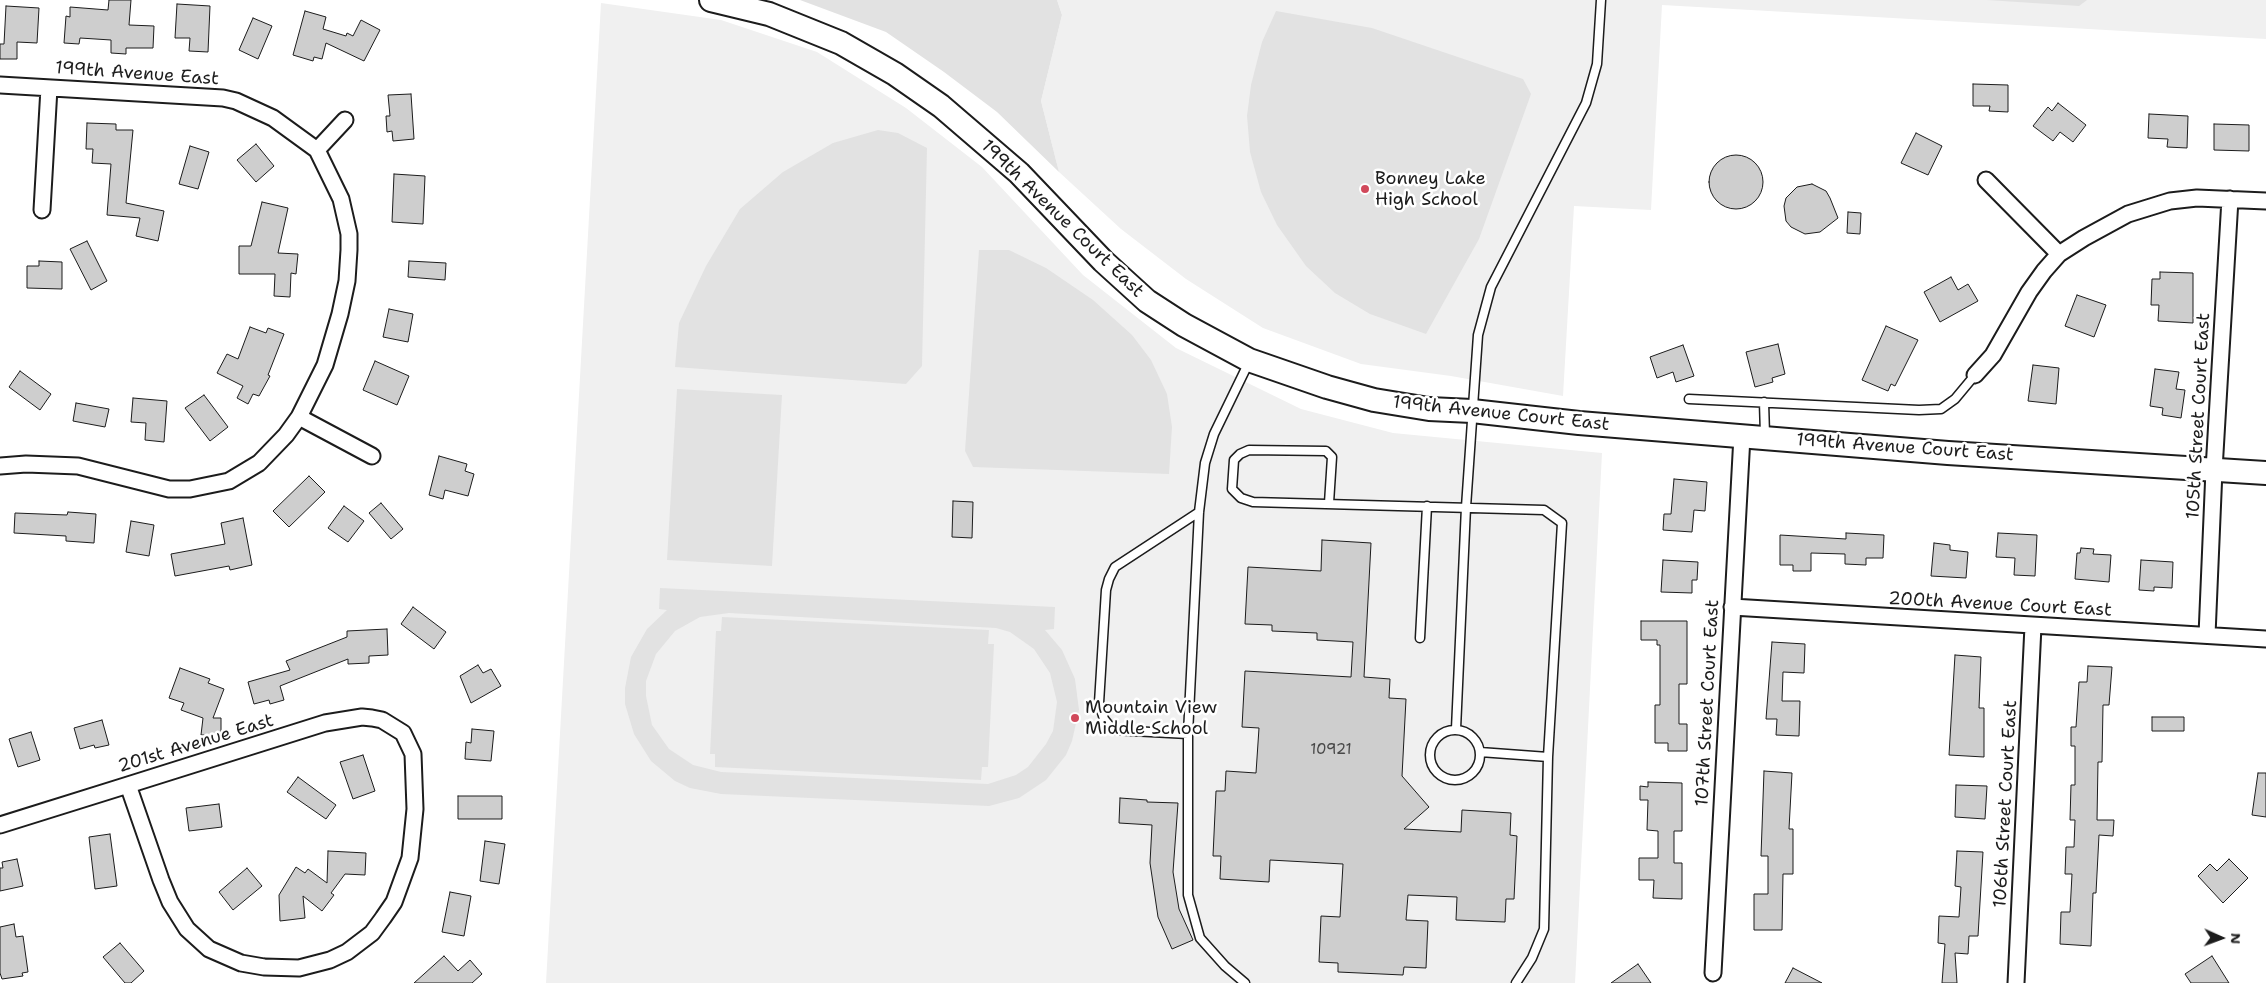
<!DOCTYPE html>
<html>
<head>
<meta charset="utf-8">
<style>
	body { margin:0 }
	#map { position:relative; width:2266px; height:983px; overflow:hidden; background:#fff; font-family:"Shantell Sans",sans-serif }
	canvas { display:block }
	.north { position:absolute; left:2196px; top:913px; width:50px; height:50px; -webkit-text-stroke:4px #fff; paint-order:stroke; rotate:92deg; font-size:14px; font-weight:700; line-height:20px; text-align:center; color:#1c1c1c }
	.north::after { content:''; display:block; margin:auto; width:18px; height:22px; background:#1c1c1c; clip-path:polygon(50% 0,100% 100%,50% 72%,0 100%) }
</style>
</head>
<body>
<div id="map">
<canvas width="2266" height="983"></canvas>
<div class="north">N</div>
</div>
<script>
const c = document.querySelector('canvas').getContext('2d');
c.lineJoin = 'round';
function fill(path, color) { c.fillStyle = color; c.fill(path, 'evenodd'); }
const poly = rows => new Path2D(rows.map(r => 'M' + r).join(''));
function stroke(path, color, width, dash) { c.strokeStyle = color; c.lineWidth = width; c.lineCap = dash ? 'butt' : 'round'; c.setLineDash(dash || []); c.stroke(path); }
function drawText(font, color, halo, rows, align = 'center') {
  c.font = font + ' "Shantell Sans",sans-serif'; c.lineWidth = 5; c.setLineDash([]); c.textBaseline = 'middle'; c.strokeStyle = halo; c.fillStyle = color; for (const [text, x, y, turn = 0] of rows) {
    c.save(); c.translate(x, y); c.rotate((+turn || 0) * Math.PI / 180); c.textAlign = isNaN(turn) ? turn : align; if (halo) c.strokeText(text, 0, 0); c.fillText(text, 0, 0); c.restore();
  }
}
fill(poly([
	[1057,0,2266,0,2266,39,1662,5,1651,210,1574,206,1563,396,1451,376,1361,364,1263,328,1186,279,1121,229,1059,172,1041,101,1062,15],
	[601,3,721,20,817,52,906,108,982,167,1083,275,1176,348,1301,409,1393,433,1602,453,1575,983,546,983]
]), '#f0f0f0');
fill(poly([
	[800,0,1057,0,1062,15,1041,101,1059,172,997,112,944,72,886,32],
	[1987,0,2087,0,2079,6],
	[1276,11,1372,28,1523,79,1531,94,1479,239,1426,334,1370,314,1335,293,1306,266,1277,225,1261,192,1250,152,1247,116,1251,85,1262,42],
	[878,130,898,133,927,148,922,366,906,384,675,367,679,323,706,266,740,209,783,172,833,143],
	[979,250,1009,250,1046,268,1093,300,1132,335,1151,360,1167,394,1172,427,1169,474,973,467,965,451],
	[677,389,782,395,772,566,667,560],
	[660,588,1055,607,1054,629,1045,630,1062,650,1075,679,1079,710,1072,741,1066,755,1046,780,1019,798,989,806,721,794,690,788,675,781,651,761,634,734,625,704,625,688,631,657,647,629,667,610,659,609],
	[729,613,996,628,1010,632,1034,649,1050,673,1057,702,1053,731,1046,744,1028,767,1016,775,988,784,721,772,693,765,669,749,652,725,646,696,646,681,656,654,675,631,700,617],
	[722,617,989,630,988,644,994,644,988,767,982,767,981,780,715,767,715,754,710,754,716,631,721,631]
]), '#e2e2e2');
const building = poly([
	[109,0,131,0,129,25,154,26,153,48,126,48,126,54,111,53,111,40,80,38,79,44,64,43,66,16,70,17,70,7,108,10,109,0],
	[177,4,210,6,208,52,189,51,190,38,175,38,177,4],
	[6,6,39,8,37,43,17,42,17,59,0,59,0,44,4,44,6,6],
	[305,11,326,17,323,29,346,36,347,33,353,36,361,20,380,30,364,61,326,43,322,59,314,57,313,61,293,55,305,11],
	[253,18,272,26,258,59,239,50,253,18],
	[1973,84,2008,85,2008,112,1989,111,1990,106,1973,106,1973,84],
	[411,94,414,139,393,141,392,131,387,132,386,116,390,116,388,95,411,94],
	[2058,103,2086,125,2073,142,2060,132,2053,141,2033,126,2048,107,2052,111,2058,103],
	[2149,114,2188,116,2187,148,2167,147,2168,139,2148,138,2149,114],
	[87,123,116,124,116,130,133,130,126,203,164,211,158,241,136,236,140,218,107,215,111,164,92,163,93,149,86,149,87,123],
	[2214,124,2249,125,2249,151,2214,150,2214,124],
	[1916,133,1942,146,1928,175,1901,163,1916,133],
	[256,144,274,166,256,182,237,160,256,144],
	[190,146,209,152,198,189,179,184,190,146],
	'1709 182a27 27 0 1 1 54 0a27 27 0 1 1-54 0Z',
	[394,174,425,176,423,224,392,222,394,174],
	[1812,184,1826,191,1830,198,1838,218,1820,232,1805,234,1791,227,1786,221,1784,206,1786,198,1797,187,1812,184],
	[262,202,288,208,278,253,298,254,296,274,291,273,290,297,274,296,275,274,239,274,239,246,251,246,262,202],
	[1848,212,1861,213,1860,234,1847,233,1848,212],
	[87,241,107,281,91,290,70,249,87,241],
	[39,261,62,262,62,289,27,288,27,266,39,266,39,261],
	[409,261,446,263,445,280,408,277,409,261],
	[2160,272,2193,273,2193,323,2158,321,2159,305,2151,305,2152,279,2160,279,2160,272],
	[1951,277,1958,290,1968,284,1978,301,1940,322,1924,292,1951,277],
	[2077,295,2106,305,2094,337,2065,326,2077,295],
	[389,309,413,314,408,342,383,337,389,309],
	[1886,326,1918,340,1895,386,1891,384,1888,391,1862,380,1886,326],
	[250,327,266,333,268,328,284,334,268,375,270,376,259,396,253,394,248,404,237,398,243,386,217,373,227,354,238,359,250,327],
	[1778,344,1785,374,1772,378,1773,382,1755,387,1746,352,1778,344],
	[1683,345,1694,376,1676,382,1673,372,1657,378,1650,357,1683,345],
	[375,361,409,376,397,405,363,390,375,361],
	[2033,365,2059,368,2056,404,2028,401,2033,365],
	[2155,369,2179,372,2176,389,2185,390,2181,418,2162,415,2163,408,2150,406,2155,369],
	[20,371,51,394,40,410,9,387,20,371],
	[204,395,228,427,210,441,185,408,204,395],
	[133,398,167,401,164,442,145,440,146,423,131,422,133,398],
	[76,403,109,409,105,427,73,421,76,403],
	[439,456,467,464,465,471,474,474,468,496,445,490,443,499,429,495,439,456],
	[309,476,325,492,289,527,273,511,309,476],
	[1674,479,1707,482,1705,511,1694,510,1692,532,1663,530,1664,514,1671,514,1674,479],
	[953,501,973,502,972,538,952,537,953,501],
	[381,503,403,529,391,539,369,513,381,503],
	[344,506,364,521,348,542,328,528,344,506],
	[68,512,96,514,94,543,66,541,66,536,14,533,15,513,67,515,68,512],
	[243,518,252,565,230,570,229,566,175,576,171,554,225,544,221,523,243,518],
	[131,521,154,525,149,556,126,552,131,521],
	[1846,533,1884,535,1883,558,1866,558,1866,565,1845,564,1845,554,1811,553,1811,571,1793,571,1793,565,1780,565,1780,535,1846,539,1846,533],
	[1998,533,2037,535,2035,576,2014,575,2015,558,1996,557,1998,533],
	[1322,540,1371,543,1364,677,1390,679,1389,698,1406,699,1402,776,1429,807,1404,829,1461,832,1462,810,1511,813,1510,835,1517,836,1514,899,1506,899,1505,922,1456,920,1457,897,1408,895,1406,920,1428,921,1426,968,1404,967,1403,975,1338,972,1338,963,1319,962,1321,916,1340,917,1343,864,1270,860,1269,882,1220,879,1221,856,1213,856,1216,791,1225,791,1226,771,1256,773,1259,728,1242,727,1245,671,1351,677,1353,642,1317,640,1317,633,1272,631,1272,625,1245,624,1248,567,1321,571,1322,540],
	[1934,543,1950,545,1950,550,1968,552,1966,578,1931,576,1934,543],
	[2081,548,2094,549,2093,554,2111,555,2109,582,2075,579,2077,553,2080,553,2081,548],
	[1663,560,1698,562,1697,580,1692,580,1692,593,1661,592,1663,560],
	[2141,560,2173,562,2172,588,2154,587,2154,591,2139,590,2141,560],
	[413,607,446,632,434,649,401,624,413,607],
	[1641,621,1687,621,1687,684,1679,684,1679,724,1687,724,1687,751,1668,751,1668,743,1655,743,1655,705,1660,705,1660,645,1657,645,1657,640,1641,640,1641,621],
	[387,629,388,655,369,656,369,663,348,664,348,659,280,686,284,700,270,704,269,700,254,704,248,682,290,670,286,661,347,637,347,631,387,629],
	[1772,642,1805,644,1804,673,1783,672,1782,701,1800,701,1799,736,1776,735,1777,719,1766,719,1772,642],
	[1955,655,1981,657,1979,708,1984,708,1984,757,1949,755,1955,655],
	[478,665,483,673,491,669,501,686,471,703,460,676,478,665],
	[2088,666,2112,667,2109,705,2103,705,2102,762,2098,762,2097,820,2114,820,2113,836,2099,835,2096,893,2093,893,2091,946,2060,944,2061,912,2070,912,2072,874,2065,874,2066,847,2074,847,2075,820,2070,820,2071,785,2075,785,2075,746,2071,746,2071,727,2076,727,2079,682,2087,682,2088,666],
	[180,668,210,679,208,683,224,689,213,718,221,718,221,735,201,735,203,718,181,710,184,703,169,698,180,668],
	[2152,717,2184,717,2184,731,2152,731,2152,717],
	[102,720,109,745,95,748,94,745,80,749,74,728,102,720],
	[472,729,494,731,491,761,465,759,466,742,471,743,472,729],
	[31,732,40,760,18,767,9,739,31,732],
	[363,755,375,791,353,799,340,762,363,755],
	[1764,771,1792,773,1789,829,1793,829,1793,874,1783,874,1782,930,1754,930,1754,894,1768,894,1768,856,1761,856,1764,771],
	[2258,773,2266,773,2266,817,2252,815,2258,773],
	[298,777,336,805,326,819,287,792,298,777],
	[1648,782,1682,783,1682,831,1674,831,1674,863,1682,863,1682,899,1653,898,1654,880,1639,880,1639,858,1658,858,1658,831,1647,830,1648,800,1640,800,1640,786,1648,787,1648,782],
	[1956,785,1987,786,1985,819,1955,817,1956,785],
	[458,796,502,796,502,819,458,819,458,796],
	[1120,798,1147,800,1147,802,1178,803,1173,872,1179,909,1193,940,1172,949,1158,917,1150,863,1152,825,1119,823,1120,798],
	[219,804,222,827,189,831,186,808,219,804],
	[110,834,117,886,95,889,89,837,110,834],
	[485,841,505,844,499,884,480,881,485,841],
	[328,851,366,853,365,875,345,874,331,893,334,895,322,911,303,896,305,918,280,921,279,895,296,867,305,873,308,869,327,883,328,851],
	[1957,851,1983,852,1978,936,1969,936,1968,954,1955,953,1957,983,1942,983,1945,944,1938,943,1939,916,1959,917,1961,887,1955,886,1957,851],
	[17,859,23,886,0,891,0,868,3,868,2,862,17,859],
	[2229,859,2248,878,2223,903,2198,876,2210,864,2217,871,2229,859],
	[247,868,262,886,233,910,219,892,247,868],
	[450,892,471,896,464,936,442,932,450,892],
	[14,924,16,937,23,936,28,972,22,973,23,976,2,979,0,973,0,927,14,924],
	[120,943,144,971,131,983,125,983,103,957,120,943],
	[444,956,458,971,470,960,482,974,472,983,414,983,444,956],
	[2212,956,2229,983,2191,983,2185,974,2212,956],
	[1638,964,1651,983,1611,983,1638,964],
	[1793,968,1822,983,1785,983,1793,968]
]);
fill(building, '#cecece');
stroke(building, '#1c1c1c', 1);
const lane = poly([
	[1689,399,1919,410,1941,409,1955,399,1975,375],
	[1764,402,1765,435],
	[1329,503,1332,457,1326,451,1249,450,1240,454,1234,460,1232,489,1241,498,1253,502,1544,510,1562,523,1548,757,1544,929,1532,958,1516,983],
	[1420,638,1427,506],
	[1456,729,1466,507,1478,335,1491,287,1586,103,1597,64,1601,0],
	'1430 755a25 25 0 1 1 50 0a25 25 0 1 1-50 0Z',
	[1188,734,1113,730,1104,719,1099,703,1106,590,1109,579,1115,567,1199,512],
	[1480,752,1548,757],
	[1245,983,1225,966,1200,938,1188,895,1188,734,1199,512,1205,463,1214,434,1249,362]
]);
const street = poly([
	[0,85,223,98,236,101,273,118,317,150,341,199,349,234,349,250,347,281,340,314,325,365,299,417,286,435,259,463,229,481,190,489,169,489,78,466,26,464,0,466],
	[317,150,345,120],
	[1986,180,2059,254],
	[42,210,49,88],
	[1975,375,1993,355,2029,292,2044,271,2059,254,2084,238,2128,214,2170,201,2197,198,2266,201],
	[299,417,372,456],
	[1732,607,2266,639],
	[2207,635,2214,470,2230,199],
	[0,825,128,785,325,723,362,717,372,718,382,720,403,733,413,754,415,809,410,858,394,902,383,918,372,933,347,952,330,960,299,968,264,967,241,963,209,949,187,929,170,902,161,880,128,785],
	[1713,973,1742,436],
	[2016,983,2033,626]
]);
const secondary = poly([
	[711,0,769,14,841,43,895,74,941,106,1019,173,1103,261,1147,301,1184,325,1249,360,1327,387,1374,400,1429,409,1472,411,1579,423,1948,453,2266,473]
]);
stroke(lane, '#1c1c1c', 11);
stroke(street, '#1c1c1c', 19);
stroke(secondary, '#1c1c1c', 26);
stroke(lane, '#fff', 8);
stroke(street, '#fff', 15);
stroke(secondary, '#fff', 22);
for (const [x, y, r, color] of [
	[1365,189,5,"#d1495b"],
	[1075,718,5,"#d1495b"]
]) { const dot = new Path2D(); dot.arc(x, y, r, 0, 2 * Math.PI); c.fillStyle = color; c.fill(dot); stroke(dot, '#fff', 2); }
drawText('15px', '#484848', null, [
	["10921",1331,750]
]);
drawText('18px', '#1c1c1c', '#fff', [
	["199th Avenue East",137,74,4],
	["199th Avenue Court East",1062,219,44],
	["199th Avenue Court East",1501,414,6],
	["105th Street Court East",2199,416,-87],
	["199th Avenue Court East",1905,448,4],
	["200th Avenue Court East",2000,605,3],
	["107th Street Court East",1708,703,-87],
	["201st Avenue East",196,744,-17],
	["106th Street Court East",2006,804,-87]
]);
drawText('18px', '#1c1c1c', '#fff', [
	["Bonney Lake",1375,179],
	["High School",1375,200],
	["Mountain View",1085,708],
	["Middle School",1085,729]
], 'left');
</script>
</body>
</html>
